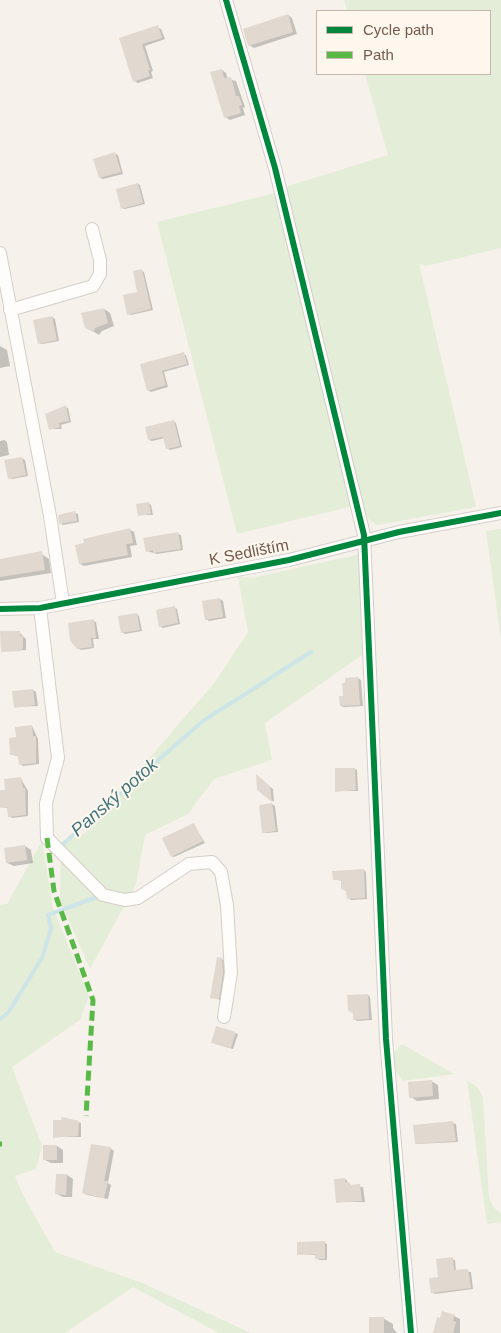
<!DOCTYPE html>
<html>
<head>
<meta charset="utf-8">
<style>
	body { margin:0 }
	#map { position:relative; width:501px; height:1333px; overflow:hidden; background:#f6f2eb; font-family:Arial,sans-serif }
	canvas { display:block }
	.legend { position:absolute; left:316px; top:10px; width:175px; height:65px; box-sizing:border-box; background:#fef7ed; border:1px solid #c7b8ad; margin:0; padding:6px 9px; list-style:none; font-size:15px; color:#745a4c }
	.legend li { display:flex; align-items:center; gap:10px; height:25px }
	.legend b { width:25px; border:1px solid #c7b8ad }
</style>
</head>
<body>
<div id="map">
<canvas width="501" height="1333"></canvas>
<ul class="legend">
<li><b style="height:6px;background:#00873e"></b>Cycle path</li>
<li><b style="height:6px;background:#58b947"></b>Path</li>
</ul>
</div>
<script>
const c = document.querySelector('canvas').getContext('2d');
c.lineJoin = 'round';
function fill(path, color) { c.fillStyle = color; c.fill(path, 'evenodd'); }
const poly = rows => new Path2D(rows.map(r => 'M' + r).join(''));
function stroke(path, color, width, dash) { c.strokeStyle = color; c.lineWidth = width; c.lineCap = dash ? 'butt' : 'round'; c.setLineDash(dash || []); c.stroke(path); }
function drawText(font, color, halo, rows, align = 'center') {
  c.font = font + ' Arial,sans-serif'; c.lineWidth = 4; c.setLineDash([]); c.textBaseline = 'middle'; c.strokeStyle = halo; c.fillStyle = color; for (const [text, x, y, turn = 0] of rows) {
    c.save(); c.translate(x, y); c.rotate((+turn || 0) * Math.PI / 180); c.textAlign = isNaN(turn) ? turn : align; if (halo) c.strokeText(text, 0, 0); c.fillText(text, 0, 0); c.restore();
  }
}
fill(poly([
	[344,0,501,0,501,248,426,266,419,263,476,507,377,525,366,517,285,187,388,155,365,74,490,74,490,11,347,11],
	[275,193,353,506,237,534,157,222],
	[501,529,501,640,486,531],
	[360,554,362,655,265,723,272,760,214,779,188,814,145,835,136,884,90,969,60,900,61,842,84,834,215,682,248,632,238,577,252,578],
	[42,841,53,908,89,996,80,1020,12,1067,42,1146,36,1169,15,1176,22,1193,55,1252,140,1282,251,1333,219,1333,133,1287,65,1333,0,1333,0,905,7,904],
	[402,1044,454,1074,403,1081,393,1068,393,1054],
	[467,1080,478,1088,483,1097,489,1198,494,1208,501,1213,501,1222,487,1224]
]), '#e3edd7');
fill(poly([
	[288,15,292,18,297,34,254,48,249,45],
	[157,27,161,29,165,39,145,46,153,71,151,72,153,78,138,83,134,81,120,38],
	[222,70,226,73,228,79,236,81,245,107,243,108,245,115,230,120,225,117],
	[115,154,118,155,123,174,103,179,100,178],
	[138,184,140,185,145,204,125,209,122,208],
	[141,270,144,272,153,310,131,315,128,314,138,293],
	[104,309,110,313,114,326,102,331,99,335,86,327],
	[52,317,55,319,59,341,42,344,39,343],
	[0,346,7,350,10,366,0,368],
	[183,354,186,355,189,365,164,372,168,387,151,392,148,390,141,365],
	[65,407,68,408,71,422,61,425,62,429,50,429],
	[173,421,176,423,182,447,170,450,167,448,165,438,152,441,149,440],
	[4,440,7,442,9,455,0,457,0,441],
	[22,458,25,460,28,476,12,479,9,478],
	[148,503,151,505,153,515,139,515],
	[75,513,78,514,79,522,63,525,61,524],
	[129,529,134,532,137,545,130,546,132,557,84,566,80,564],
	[178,534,181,535,183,550,157,554,147,551],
	[43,555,49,559,51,573,0,581,0,560],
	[220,599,223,601,226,618,209,621,206,619],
	[175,608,177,609,180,624,163,628,160,626],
	[137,614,139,616,142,631,125,634,122,632],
	[93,621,96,622,99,639,93,639,94,648,81,650,78,648],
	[19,632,26,639,26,650,2,651],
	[358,678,361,680,363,706,344,707,341,706,346,679],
	[33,690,36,692,38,706,15,707],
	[32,726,38,739,39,764,23,766,20,764,19,756,12,755,17,739],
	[355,769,357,770,358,791,337,791],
	[257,776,273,789,274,802,259,790],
	[21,779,28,791,28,816,12,818,9,816,8,808,1,807,0,791,6,791],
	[272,804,275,806,278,832,266,833,263,832],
	[194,825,205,843,174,857,172,856],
	[25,846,31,850,33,863,14,866,7,863],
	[364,870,366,872,367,899,351,900,348,898,348,891,342,881,334,879],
	[222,959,228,963,225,1002,212,997],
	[368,995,370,997,372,1020,357,1021,354,1019],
	[235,1033,238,1034,233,1049,215,1044],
	[431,1081,438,1085,439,1099,417,1101,411,1097],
	[78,1122,81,1123,81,1137,54,1137],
	[453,1123,456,1124,458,1142,416,1144],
	[57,1146,63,1150,63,1163,51,1163,45,1160],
	[110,1148,114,1151,108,1183,111,1185,108,1199,87,1195,83,1193],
	[57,1175,67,1175,73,1179,72,1197,63,1197,57,1194],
	[345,1179,352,1186,363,1187,365,1202,337,1202],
	[324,1242,327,1244,327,1260,319,1260,316,1255,299,1254],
	[452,1259,455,1260,456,1271,471,1272,473,1289,435,1294,432,1292],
	[454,1316,460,1319,460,1333,434,1333],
	[383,1318,393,1324,393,1328,397,1333,369,1333,369,1319]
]), '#0003');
stroke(poly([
	[63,850,64,843,203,721,311,652],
	[0,1019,8,1013,42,958,51,929,48,915,97,897,95,895]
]), '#cde5e6', 4);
fill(poly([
	[288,14,293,32,248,46,243,29],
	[158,25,162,38,142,44,150,70,148,70,150,76,133,82,119,38],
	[222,69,224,78,231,77,236,96,239,96,242,105,239,106,241,113,224,118,210,72],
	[115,152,121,172,99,178,93,159],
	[138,183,143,203,121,209,116,189],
	[142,269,151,309,127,315,123,295,137,292,133,271],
	[104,308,108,323,95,328,93,332,85,328,81,313],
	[52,316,57,340,38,344,33,320],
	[184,352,187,364,162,371,166,385,147,391,140,364],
	[66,405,69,421,59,423,60,427,49,430,45,414],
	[174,420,180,446,166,449,163,437,148,440,145,427],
	[22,457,26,475,8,479,4,460],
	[149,502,151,514,138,516,136,504],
	[75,511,77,521,59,524,58,515],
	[130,528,133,543,126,544,128,555,79,564,75,545,84,543,83,539],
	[178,532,181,549,153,553,153,550,146,552,143,538],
	[42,551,45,570,0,577,0,559],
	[220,598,223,617,205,620,202,601],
	[175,606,178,623,159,627,156,610],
	[137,613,140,630,121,633,118,616],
	[94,619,96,638,91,638,92,647,77,649,70,641,68,623],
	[0,631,20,631,20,636,23,636,23,648,21,651,1,652],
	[358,677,360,705,340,706,339,696,343,696,342,683,345,683,345,678],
	[33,689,35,705,14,708,12,691],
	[32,725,33,736,36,736,36,763,19,765,18,755,10,755,9,738,16,737,15,727],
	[335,768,355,768,356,790,335,792],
	[256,774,270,786,272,802,257,790],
	[21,777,23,788,25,788,26,815,8,817,7,807,0,808,0,790,5,790,4,779],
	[272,803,276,831,262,833,259,805],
	[194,823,203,841,171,857,162,838],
	[25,845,27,860,6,863,4,848],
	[364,869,365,898,347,899,346,891,341,889,341,880,333,880,332,871],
	[217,957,222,958,223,973,219,999,210,998],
	[368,994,369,1019,353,1020,353,1013,348,1011,347,995],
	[216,1026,236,1032,231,1048,211,1043],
	[432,1080,433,1096,409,1098,408,1082],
	[62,1117,79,1121,78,1136,53,1138,53,1120,61,1120],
	[453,1121,456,1141,415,1144,413,1125],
	[91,1144,111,1147,104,1181,108,1181,104,1198,82,1193],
	[43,1145,57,1145,57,1160,43,1160],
	[56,1174,67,1174,66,1195,55,1194],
	[345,1178,345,1182,349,1182,350,1185,360,1184,362,1201,336,1203,334,1179],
	[325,1241,325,1259,315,1259,315,1254,297,1255,297,1242],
	[453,1257,454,1270,468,1269,471,1288,431,1293,429,1278,438,1277,436,1259],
	[442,1311,455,1315,453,1321,456,1322,453,1333,433,1333,437,1317,440,1318],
	[369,1317,384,1317,384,1333,369,1333]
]), '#e1d8d0');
const minor = poly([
	[226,0,275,168,364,535,386,1039,411,1333],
	[0,253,50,516,63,603],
	[10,310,93,286,100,274,100,260,92,229],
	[40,608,58,758,46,803,47,838,103,895,125,900,138,898,189,864,212,862,221,872,227,905,231,973,224,1017],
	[0,609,40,608,289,560,399,532,501,513]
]);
stroke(minor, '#d4cec7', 14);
stroke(minor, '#fefdfc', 12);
stroke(poly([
	[47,838,54,891,93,1000,86,1116],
	[0,1144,2,1144]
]), '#58b947', 5, [10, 5]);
stroke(poly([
	[226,0,275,168,364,535,386,1039,411,1333],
	[0,609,40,608,289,560,399,532,501,513]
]), '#00873e', 6);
drawText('16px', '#745a4c', '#fef7ed', [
	["K Sedlištím",249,553,-11]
]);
drawText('italic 18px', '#44767f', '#fef7ed', [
	["Panský potok",115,798,-41]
]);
</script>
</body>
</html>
